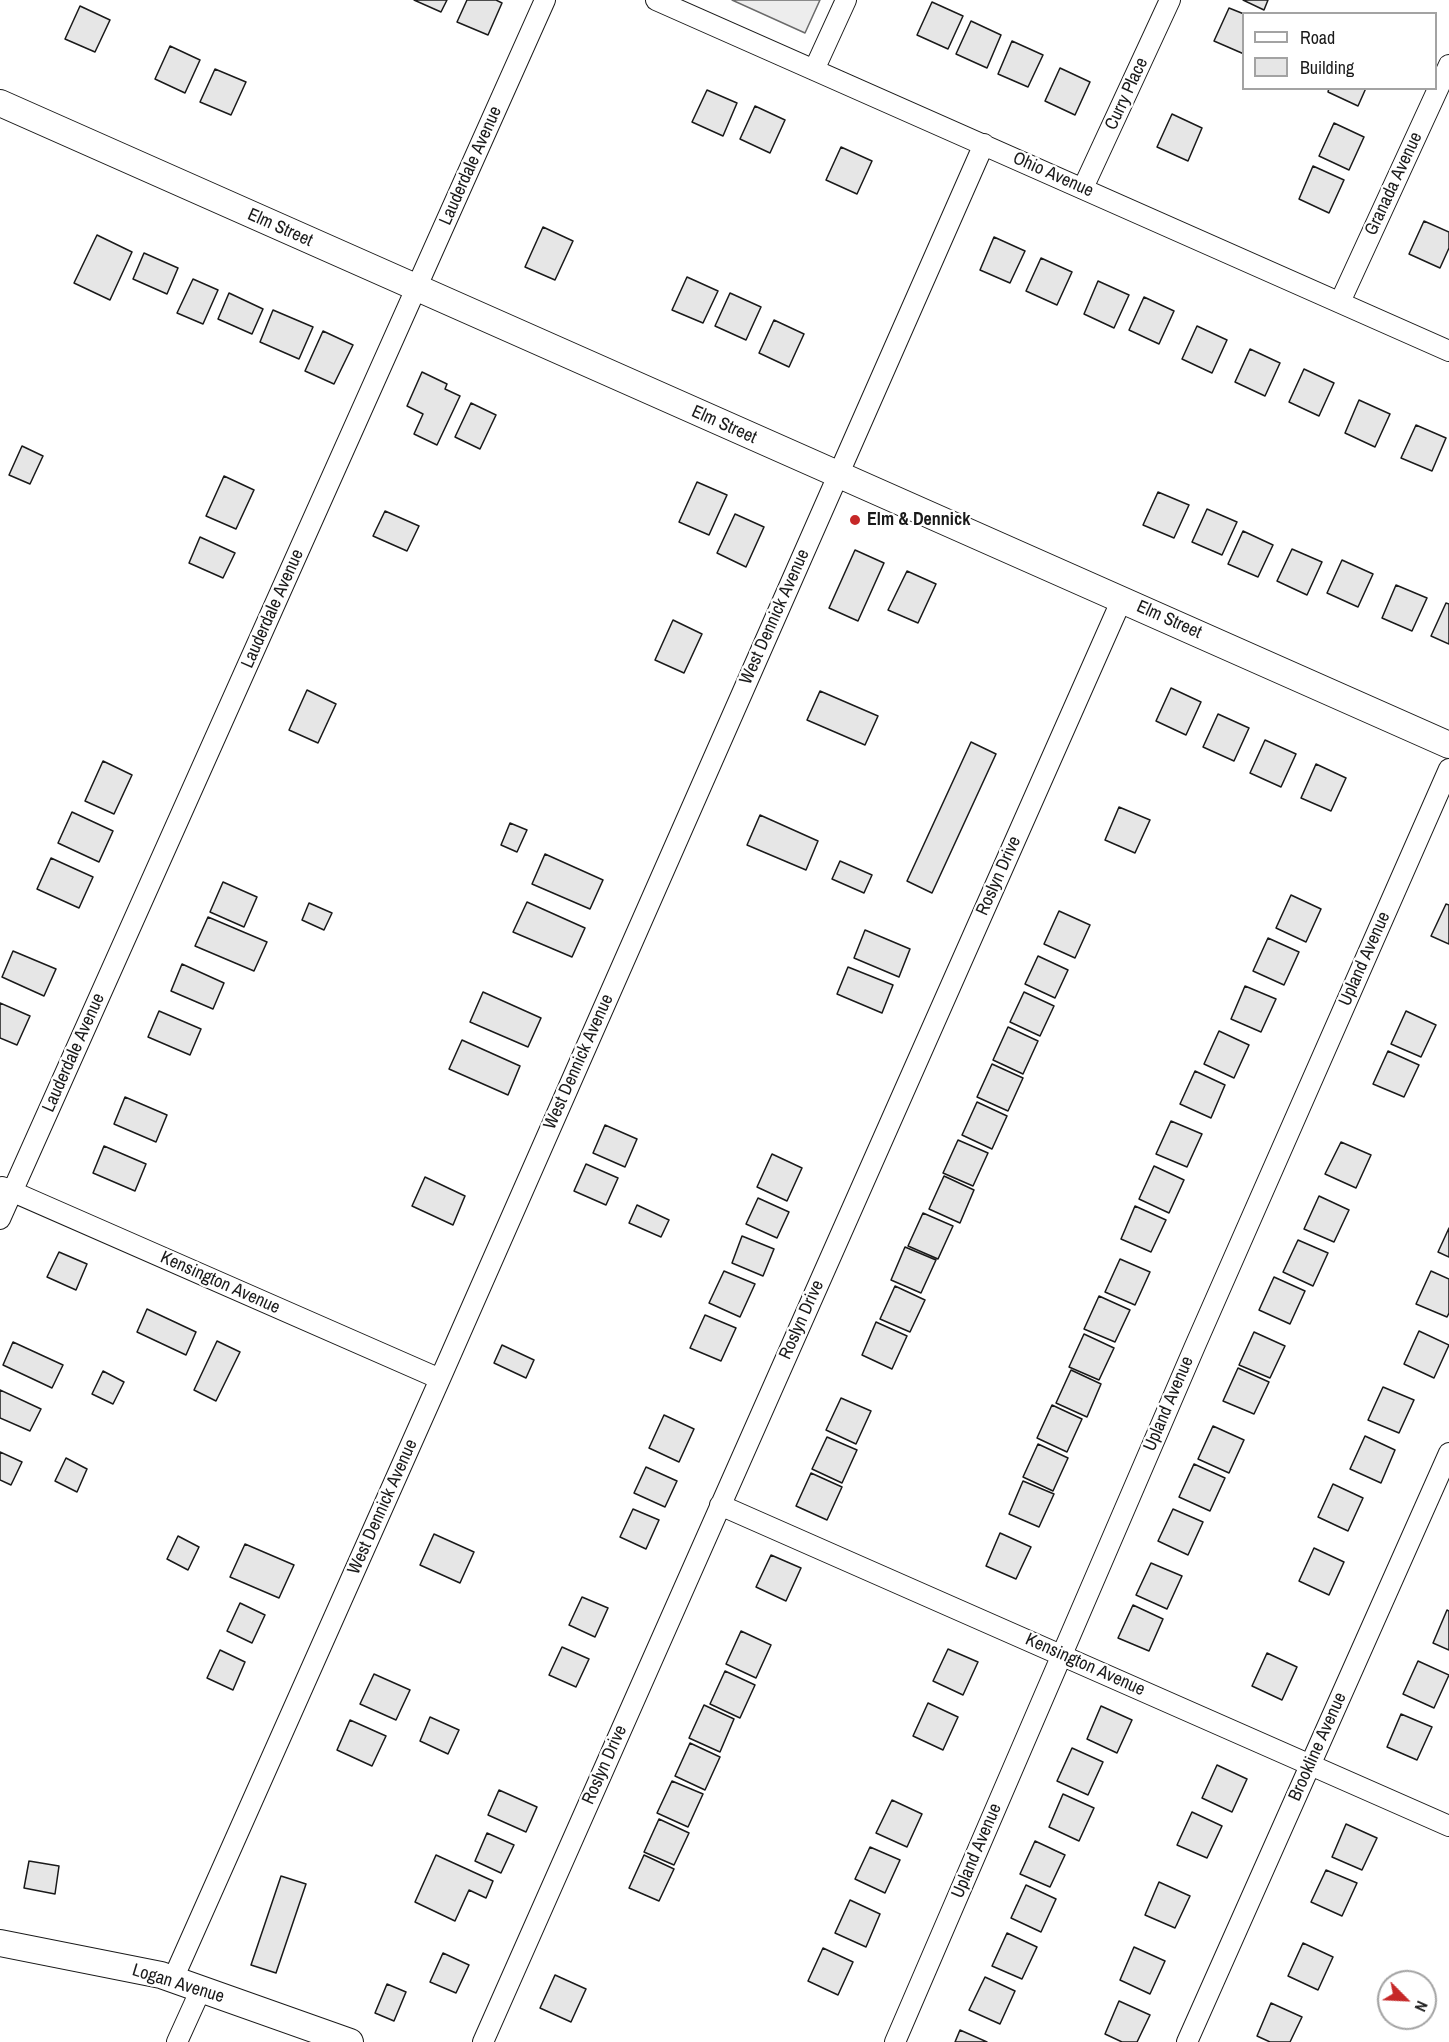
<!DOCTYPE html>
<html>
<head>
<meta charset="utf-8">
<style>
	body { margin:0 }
	#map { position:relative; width:1449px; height:2042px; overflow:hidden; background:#fff; font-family:"Archivo Narrow",sans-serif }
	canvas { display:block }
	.legend { position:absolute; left:1242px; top:12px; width:195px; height:78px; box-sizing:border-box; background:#fff; border:2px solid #a3a3a3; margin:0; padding:8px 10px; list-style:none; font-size:18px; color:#1a1a1a }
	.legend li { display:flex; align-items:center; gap:12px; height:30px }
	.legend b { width:30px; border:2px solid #a3a3a3 }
	.north { position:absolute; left:1377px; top:1970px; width:60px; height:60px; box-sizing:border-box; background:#fff; border:2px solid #a3a3a3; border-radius:50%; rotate:114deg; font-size:16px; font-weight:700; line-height:24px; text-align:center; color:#1a1a1a }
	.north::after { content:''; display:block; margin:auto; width:21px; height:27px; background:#c62828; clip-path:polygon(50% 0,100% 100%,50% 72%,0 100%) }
</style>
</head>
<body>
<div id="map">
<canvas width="1449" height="2042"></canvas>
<ul class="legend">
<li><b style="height:8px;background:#fff"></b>Road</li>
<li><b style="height:16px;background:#e6e6e6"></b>Building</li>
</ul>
<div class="north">N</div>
</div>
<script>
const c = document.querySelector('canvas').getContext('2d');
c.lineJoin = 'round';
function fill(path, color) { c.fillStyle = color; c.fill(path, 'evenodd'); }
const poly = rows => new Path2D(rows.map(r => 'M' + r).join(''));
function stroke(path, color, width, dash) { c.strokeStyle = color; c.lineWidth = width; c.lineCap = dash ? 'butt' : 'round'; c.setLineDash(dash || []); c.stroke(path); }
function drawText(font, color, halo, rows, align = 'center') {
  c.font = font + ' "Archivo Narrow",sans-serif'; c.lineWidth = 4.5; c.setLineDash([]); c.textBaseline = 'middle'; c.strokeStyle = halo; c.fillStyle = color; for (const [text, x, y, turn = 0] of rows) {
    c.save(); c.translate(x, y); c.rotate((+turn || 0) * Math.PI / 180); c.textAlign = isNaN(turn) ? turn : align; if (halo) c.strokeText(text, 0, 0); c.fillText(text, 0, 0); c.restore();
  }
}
const built = poly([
	[732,0,820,0,805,33,732,0]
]);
fill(built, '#ededed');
stroke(built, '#6a6a6a', 1.5);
const building = poly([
	[414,0,447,0,441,12,414,0],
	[467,0,496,0,502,3,488,35,457,22,467,0],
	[1243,0,1268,0,1264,10,1243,0],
	[932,2,963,16,948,49,917,35,932,2],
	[80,6,110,20,95,52,65,39,80,6],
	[1229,8,1244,14,1244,54,1214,41,1229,8],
	[971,21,1001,35,987,68,956,54,971,21],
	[1012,41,1043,55,1028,87,998,74,1012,41],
	[170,46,200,60,185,93,155,79,170,46],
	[1060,68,1090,82,1075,115,1045,101,1060,68],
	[215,69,246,82,231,115,200,102,215,69],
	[1329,88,1366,88,1358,106,1328,92,1329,88],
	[707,90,737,103,723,136,692,122,707,90],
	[755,106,785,120,770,153,740,139,755,106],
	[1172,114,1202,128,1188,161,1157,147,1172,114],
	[1334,123,1364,137,1349,170,1319,156,1334,123],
	[841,147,872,161,857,194,826,180,841,147],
	[1313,166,1344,180,1329,213,1299,199,1313,166],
	[1424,221,1449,232,1449,248,1440,268,1409,254,1424,221],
	[543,227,573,241,555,280,525,267,543,227],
	[97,235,132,252,110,300,74,283,97,235],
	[994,237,1025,251,1010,283,980,270,994,237],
	[144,253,178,268,167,294,133,279,144,253],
	[1041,258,1072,272,1057,305,1026,291,1041,258],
	[687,277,718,291,703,323,672,310,687,277],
	[193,279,218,290,203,324,177,313,193,279],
	[1098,281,1129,295,1114,328,1084,314,1098,281],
	[229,293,263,309,252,334,218,319,229,293],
	[730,293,761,307,746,340,715,326,730,293],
	[1144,297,1174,311,1159,344,1129,330,1144,297],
	[273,310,313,327,299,359,260,342,273,310],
	[774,320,804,334,789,367,759,353,774,320],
	[1197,326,1227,340,1212,373,1182,359,1197,326],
	[323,331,353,345,334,384,305,371,323,331],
	[1250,349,1280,363,1265,396,1235,382,1250,349],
	[1304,369,1334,383,1319,416,1289,402,1304,369],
	[422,372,447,384,445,389,460,396,437,445,414,434,423,414,407,406,422,372],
	[1359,400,1390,414,1375,447,1345,433,1359,400],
	[471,403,496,415,480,449,455,437,471,403],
	[1416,425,1446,438,1432,471,1401,458,1416,425],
	[22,446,43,456,30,484,9,475,22,446],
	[224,476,254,490,236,529,206,516,224,476],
	[697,482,727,495,709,535,679,522,697,482],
	[1158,492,1189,505,1174,538,1143,525,1158,492],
	[1207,509,1237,522,1222,555,1192,542,1207,509],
	[385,511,419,526,407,551,373,536,385,511],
	[735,514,764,527,746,567,717,553,735,514],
	[1243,531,1273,545,1258,577,1228,564,1243,531],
	[200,537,235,553,223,578,189,563,200,537],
	[1292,549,1322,562,1307,595,1277,581,1292,549],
	[855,550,884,563,858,621,829,608,855,550],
	[1342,560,1373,574,1358,607,1327,593,1342,560],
	[907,571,936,584,918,623,888,610,907,571],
	[1396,585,1427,598,1412,631,1382,618,1396,585],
	[1446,603,1449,604,1449,644,1431,636,1446,603],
	[673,620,702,634,684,673,655,660,673,620],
	[1171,688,1201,702,1186,735,1156,721,1171,688],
	[307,690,336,704,318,743,289,730,307,690],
	[820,691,878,716,865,745,807,720,820,691],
	[1218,714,1249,728,1234,761,1203,747,1218,714],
	[1265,740,1296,754,1281,787,1250,773,1265,740],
	[971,742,996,754,932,893,907,881,971,742],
	[103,761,132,775,114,814,85,801,103,761],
	[1316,764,1346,778,1331,811,1301,798,1316,764],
	[1119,807,1150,820,1135,853,1105,840,1119,807],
	[72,812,113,831,99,862,58,843,72,812],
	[760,815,818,841,806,870,747,845,760,815],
	[510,823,527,830,517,852,501,845,510,823],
	[545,854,603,880,590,909,532,884,545,854],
	[51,858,93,877,79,908,37,889,51,858],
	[840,861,872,875,864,893,832,879,840,861],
	[223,882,257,897,244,927,210,912,223,882],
	[1291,895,1321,909,1306,942,1276,928,1291,895],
	[527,902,585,928,572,957,513,932,527,902],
	[309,903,332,913,324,930,302,920,309,903],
	[1446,904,1449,905,1449,944,1431,936,1446,904],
	[1059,911,1090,925,1075,958,1044,944,1059,911],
	[208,917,267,942,254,971,195,946,208,917],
	[865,930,910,949,899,977,854,958,865,930],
	[1268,938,1299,952,1284,985,1253,971,1268,938],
	[13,951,56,969,44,996,2,977,13,951],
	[1038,956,1068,970,1055,998,1025,984,1038,956],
	[182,964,224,983,213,1009,171,991,182,964],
	[848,967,893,985,882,1013,837,994,848,967],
	[1245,986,1276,999,1261,1032,1231,1019,1245,986],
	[483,992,541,1018,528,1047,470,1022,483,992],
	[1024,992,1054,1006,1040,1036,1010,1022,1024,992],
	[0,1003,30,1016,17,1045,0,1038,0,1003],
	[159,1011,201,1029,190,1055,148,1037,159,1011],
	[1406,1011,1436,1025,1421,1057,1391,1044,1406,1011],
	[1008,1027,1038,1041,1023,1074,993,1060,1008,1027],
	[1219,1031,1249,1045,1234,1078,1204,1064,1219,1031],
	[462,1040,520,1066,508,1095,449,1069,462,1040],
	[1388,1051,1419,1065,1404,1097,1373,1084,1388,1051],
	[992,1064,1023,1078,1008,1111,977,1097,992,1064],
	[1195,1071,1225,1085,1211,1118,1180,1104,1195,1071],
	[125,1097,167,1115,156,1142,114,1124,125,1097],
	[977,1102,1007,1116,992,1149,962,1135,977,1102],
	[1171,1121,1202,1134,1187,1167,1156,1154,1171,1121],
	[605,1125,637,1139,625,1167,593,1153,605,1125],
	[958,1140,988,1153,973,1186,943,1173,958,1140],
	[1341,1142,1371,1155,1356,1188,1325,1174,1341,1142],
	[104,1146,146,1164,135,1191,93,1173,104,1146],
	[772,1154,802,1168,787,1201,757,1187,772,1154],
	[586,1164,618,1178,606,1205,574,1191,586,1164],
	[1154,1166,1184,1180,1169,1213,1139,1199,1154,1166],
	[944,1176,974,1190,960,1223,929,1209,944,1176],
	[425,1177,465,1196,453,1225,412,1206,425,1177],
	[1319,1196,1349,1210,1334,1242,1304,1229,1319,1196],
	[758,1198,789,1212,777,1238,746,1224,758,1198],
	[637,1205,669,1220,661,1237,629,1223,637,1205],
	[1135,1206,1166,1220,1151,1252,1121,1239,1135,1206],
	[923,1213,953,1226,938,1259,908,1246,923,1213],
	[1449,1228,1449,1257,1438,1252,1449,1228],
	[742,1236,774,1249,763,1276,732,1263,742,1236],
	[1298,1240,1328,1253,1313,1286,1283,1272,1298,1240],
	[905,1247,936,1260,921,1293,891,1280,905,1247],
	[59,1252,87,1264,76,1290,47,1277,59,1252],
	[1120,1259,1150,1272,1135,1305,1105,1292,1120,1259],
	[724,1271,755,1284,740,1317,709,1303,724,1271],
	[1431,1271,1449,1279,1449,1313,1447,1317,1416,1304,1431,1271],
	[1274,1277,1305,1291,1290,1324,1259,1310,1274,1277],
	[895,1286,925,1300,910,1332,880,1319,895,1286],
	[1099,1296,1130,1310,1115,1342,1084,1329,1099,1296],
	[147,1309,196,1332,186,1355,137,1332,147,1309],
	[705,1315,736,1328,721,1361,690,1348,705,1315],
	[876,1322,907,1336,892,1369,862,1355,876,1322],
	[1419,1331,1449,1345,1434,1378,1404,1364,1419,1331],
	[1254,1332,1285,1346,1270,1378,1239,1365,1254,1332],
	[1084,1334,1114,1348,1099,1380,1069,1367,1084,1334],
	[217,1341,240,1352,216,1401,194,1390,217,1341],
	[13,1342,63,1365,52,1388,3,1365,13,1342],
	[502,1345,534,1360,526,1378,494,1363,502,1345],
	[1238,1368,1269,1382,1254,1414,1223,1401,1238,1368],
	[1071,1370,1101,1384,1087,1417,1056,1403,1071,1370],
	[103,1371,124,1382,113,1404,92,1394,103,1371],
	[1383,1387,1414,1400,1399,1433,1368,1420,1383,1387],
	[0,1390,41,1409,30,1431,0,1418,0,1390],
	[841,1398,871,1411,856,1444,826,1430,841,1398],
	[1052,1405,1082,1419,1067,1452,1037,1438,1052,1405],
	[664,1415,694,1429,679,1462,649,1448,664,1415],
	[1213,1426,1244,1440,1229,1473,1198,1459,1213,1426],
	[1365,1436,1395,1450,1381,1483,1350,1469,1365,1436],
	[827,1437,857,1450,842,1483,812,1469,827,1437],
	[1038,1444,1068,1458,1053,1491,1023,1477,1038,1444],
	[0,1452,22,1462,11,1485,0,1480,0,1452],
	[66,1458,87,1469,77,1492,55,1481,66,1458],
	[1194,1464,1225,1478,1210,1511,1179,1497,1194,1464],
	[646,1467,677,1481,665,1507,634,1493,646,1467],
	[811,1473,842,1487,827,1520,796,1506,811,1473],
	[1023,1481,1054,1494,1039,1527,1009,1514,1023,1481],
	[1333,1484,1363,1498,1348,1531,1318,1517,1333,1484],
	[633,1509,659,1520,646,1549,620,1537,633,1509],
	[1173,1509,1203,1522,1188,1555,1158,1541,1173,1509],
	[1000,1533,1031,1547,1016,1579,986,1566,1000,1533],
	[434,1534,474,1552,460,1583,420,1565,434,1534],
	[178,1536,199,1547,188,1570,167,1559,178,1536],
	[245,1544,294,1565,279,1598,230,1577,245,1544],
	[1314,1548,1344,1562,1329,1595,1299,1581,1314,1548],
	[771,1555,801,1568,786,1601,756,1587,771,1555],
	[1151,1563,1182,1576,1167,1609,1136,1595,1151,1563],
	[582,1597,608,1608,595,1637,569,1625,582,1597],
	[240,1603,265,1615,252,1643,227,1631,240,1603],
	[1133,1605,1163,1619,1149,1651,1118,1638,1133,1605],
	[1447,1610,1449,1611,1449,1650,1433,1643,1447,1610],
	[741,1631,771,1645,756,1678,726,1664,741,1631],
	[562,1647,589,1659,576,1687,549,1675,562,1647],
	[948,1649,978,1662,963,1695,933,1681,948,1649],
	[220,1650,245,1662,233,1690,207,1678,220,1650],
	[1267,1653,1297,1667,1282,1700,1252,1686,1267,1653],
	[1418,1661,1449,1675,1434,1708,1403,1694,1418,1661],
	[725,1671,755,1685,740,1718,710,1704,725,1671],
	[374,1674,410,1690,396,1720,360,1704,374,1674],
	[928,1703,958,1717,943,1750,913,1736,928,1703],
	[704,1705,734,1719,720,1752,689,1738,704,1705],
	[1101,1706,1132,1720,1117,1753,1087,1739,1101,1706],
	[1401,1714,1432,1727,1417,1760,1387,1747,1401,1714],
	[430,1717,459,1730,448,1754,420,1741,430,1717],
	[350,1720,386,1736,372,1766,337,1750,350,1720],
	[690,1743,720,1757,705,1790,675,1776,690,1743],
	[1072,1748,1103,1762,1088,1795,1057,1781,1072,1748],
	[1217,1765,1247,1779,1232,1812,1202,1798,1217,1765],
	[672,1781,703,1794,688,1827,657,1813,672,1781],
	[499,1790,537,1807,526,1832,488,1815,499,1790],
	[1063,1794,1094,1808,1079,1841,1049,1827,1063,1794],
	[892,1800,922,1814,907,1847,876,1833,892,1800],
	[1192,1812,1222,1826,1207,1858,1177,1845,1192,1812],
	[659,1819,689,1833,674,1865,644,1852,659,1819],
	[1346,1824,1377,1838,1362,1870,1332,1857,1346,1824],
	[487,1833,514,1845,501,1873,475,1861,487,1833],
	[1035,1841,1065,1855,1050,1887,1020,1874,1035,1841],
	[870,1847,900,1860,885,1893,855,1879,870,1847],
	[436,1855,493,1881,486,1898,469,1890,455,1921,415,1902,436,1855],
	[644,1855,674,1869,659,1901,629,1888,644,1855],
	[29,1861,59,1866,55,1894,24,1888,29,1861],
	[1326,1870,1357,1883,1342,1916,1311,1902,1326,1870],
	[281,1876,306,1884,276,1973,251,1965,281,1876],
	[1159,1882,1190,1896,1175,1928,1145,1915,1159,1882],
	[1026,1885,1056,1899,1041,1932,1011,1918,1026,1885],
	[850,1900,880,1914,866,1947,835,1933,850,1900],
	[1007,1933,1037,1947,1022,1979,992,1966,1007,1933],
	[1303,1943,1333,1957,1318,1990,1288,1976,1303,1943],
	[1134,1947,1165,1961,1150,1994,1120,1980,1134,1947],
	[823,1948,853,1962,838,1995,808,1981,823,1948],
	[443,1953,469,1965,456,1993,430,1982,443,1953],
	[555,1975,586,1989,571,2022,540,2008,555,1975],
	[985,1977,1015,1991,1000,2024,969,2010,985,1977],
	[387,1984,406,1992,394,2021,375,2013,387,1984],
	[1119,2001,1150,2015,1137,2042,1122,2042,1105,2034,1119,2001],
	[1271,2003,1302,2017,1290,2042,1270,2042,1257,2036,1271,2003],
	[960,2030,987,2042,955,2042,960,2030]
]);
fill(building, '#e6e6e6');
stroke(building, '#1a1a1a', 1.5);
const minor = poly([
	[656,0,1449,351],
	[814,70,846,0],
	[1083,188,1170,0],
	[1340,302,1449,65],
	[2,1187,440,1379],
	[0,1219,545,0],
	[720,1505,1449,1826],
	[173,1979,440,1379,984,144],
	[177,2042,201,1989],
	[483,2042,1122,599],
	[895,2042,1195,1346,1449,769],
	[1187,2042,1449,1453]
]);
const tertiary = poly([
	[0,103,1449,745],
	[0,1943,161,1975,350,2042]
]);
stroke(minor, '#1a1a1a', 22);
stroke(tertiary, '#1a1a1a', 28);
stroke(minor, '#fff', 20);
stroke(tertiary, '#fff', 26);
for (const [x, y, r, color] of [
	[855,520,6,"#c62828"]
]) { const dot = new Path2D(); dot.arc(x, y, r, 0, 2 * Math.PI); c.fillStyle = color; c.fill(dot); stroke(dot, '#fff', 2); }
drawText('18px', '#1a1a1a', '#fff', [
	["Curry Place",1127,94,-65],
	["Lauderdale Avenue",471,166,-66],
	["Ohio Avenue",1053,175,24],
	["Granada Avenue",1394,184,-65],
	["Elm Street",280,228,24],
	["Elm Street",724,425,24],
	["Lauderdale Avenue",273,609,-66],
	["West Dennick Avenue",775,617,-66],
	["Elm Street",1169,620,24],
	["Roslyn Drive",999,876,-66],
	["Upland Avenue",1365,959,-66],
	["Lauderdale Avenue",74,1053,-66],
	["West Dennick Avenue",579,1062,-66],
	["Kensington Avenue",220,1283,24],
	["Roslyn Drive",802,1320,-66],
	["Upland Avenue",1169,1404,-67],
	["West Dennick Avenue",383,1507,-66],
	["Kensington Avenue",1085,1665,24],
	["Brookline Avenue",1318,1747,-66],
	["Roslyn Drive",605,1765,-66],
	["Upland Avenue",977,1851,-67],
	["Logan Avenue",178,1984,17]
]);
drawText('bold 18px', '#1a1a1a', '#fff', [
	["Elm & Dennick",867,520]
], 'left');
</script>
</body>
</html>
